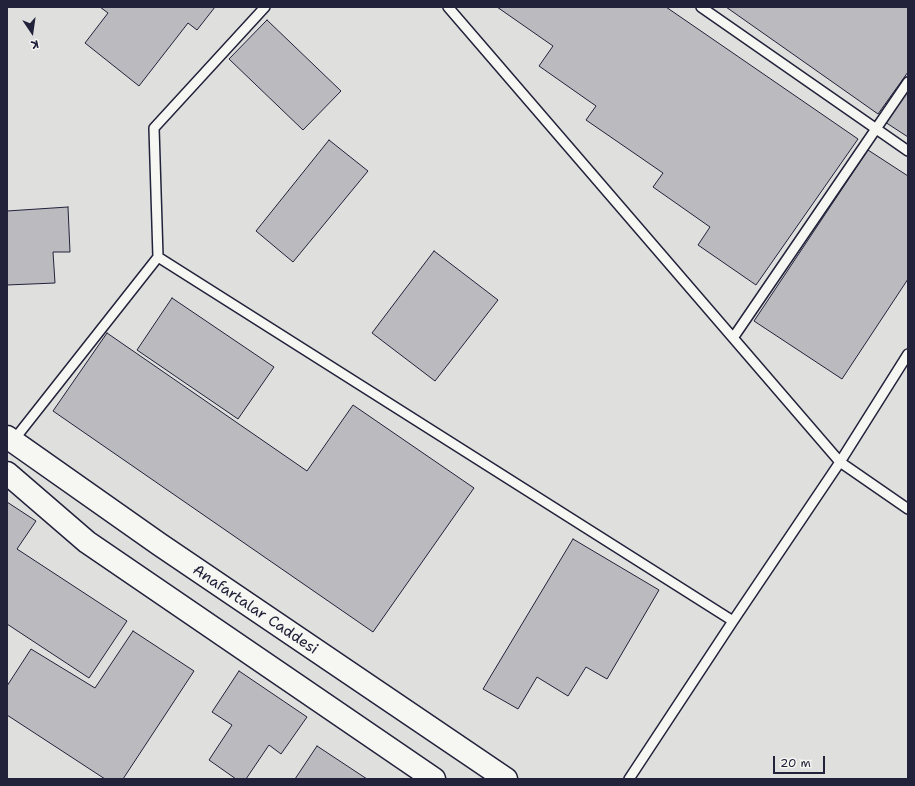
<!DOCTYPE html>
<html>
<head>
<meta charset="utf-8">
<style>
	body { margin:0 }
	#map { position:relative; width:915px; height:786px; overflow:hidden; background:#eeeeeb; font-family:"Shantell Sans",sans-serif }
	canvas { display:block }
	.frame { position:absolute; inset:0; border:8px solid #22223b; pointer-events:none }
	.north { position:absolute; left:12px; top:12px; width:40px; height:40px; -webkit-text-stroke:3px #f6f6f2; paint-order:stroke; rotate:167deg; font-size:11px; font-weight:700; line-height:16px; text-align:center; color:#22223b }
	.north::after { content:''; display:block; margin:auto; width:14px; height:18px; background:#22223b; clip-path:polygon(50% 0,100% 100%,50% 72%,0 100%) }
	.scale { position:absolute; left:773px; top:756px; width:52px; height:18px; box-sizing:border-box; border:2px solid #22223b; border-top:0; padding-left:5px; font-size:12px; line-height:14px; white-space:nowrap; color:#22223b; -webkit-text-stroke:3px #f6f6f2; paint-order:stroke }
</style>
</head>
<body>
<div id="map">
<canvas width="915" height="786"></canvas>
<div class="frame"></div>
<div class="north">K</div>
<div class="scale">20 m</div>
</div>
<script>
const c = document.querySelector('canvas').getContext('2d');
c.lineJoin = 'round';
function fill(path, color) { c.fillStyle = color; c.fill(path, 'evenodd'); }
const poly = rows => new Path2D(rows.map(r => 'M' + r).join(''));
function stroke(path, color, width, dash) { c.strokeStyle = color; c.lineWidth = width; c.lineCap = dash ? 'butt' : 'round'; c.setLineDash(dash || []); c.stroke(path); }
function drawText(font, color, halo, rows, align = 'center') {
  c.font = font + ' "Shantell Sans",sans-serif'; c.lineWidth = 4; c.setLineDash([]); c.textBaseline = 'middle'; c.strokeStyle = halo; c.fillStyle = color; for (const [text, x, y, turn = 0] of rows) {
    c.save(); c.translate(x, y); c.rotate((+turn || 0) * Math.PI / 180); c.textAlign = isNaN(turn) ? turn : align; if (halo) c.strokeText(text, 0, 0); c.fillText(text, 0, 0); c.restore();
  }
}
fill(poly([
	[7,7,908,7,908,779,7,779]
]), '#dfdfde');
const building = poly([
	[100,7,215,7,197,30,188,23,139,86,85,43,108,13,100,7],
	[497,7,666,7,858,139,756,285,698,245,710,227,653,187,663,173,586,120,596,106,539,66,553,46,497,7],
	[726,7,908,7,908,72,878,114,726,7],
	[267,20,341,91,303,130,229,59,267,20],
	[906,90,908,92,908,137,885,122,906,90],
	[329,140,368,171,293,262,256,231,329,140],
	[868,150,908,176,908,279,842,379,754,321,868,150],
	[68,207,70,252,53,252,55,283,7,285,7,211,68,207],
	[434,251,498,300,435,381,372,333,434,251],
	[172,298,274,367,238,419,137,350,172,298],
	[107,333,307,471,353,405,474,488,373,632,53,411,107,333],
	[7,502,36,521,17,549,127,621,89,678,7,624,7,502],
	[573,539,659,590,607,679,586,667,568,696,537,677,518,709,483,689,573,539],
	[133,631,194,671,123,779,105,779,7,715,7,686,31,649,95,688,133,631],
	[239,671,307,717,281,754,269,745,246,779,236,779,209,760,232,725,212,712,239,671],
	[317,746,367,779,295,779,317,746]
]);
fill(building, '#bbbbbf');
stroke(building, '#22223b', 1);
const lane = poly([
	[448,7,840,462,908,509],
	[701,7,908,151],
	[158,257,733,621],
	[733,338,908,82],
	[13,441,158,257,154,128,265,7],
	[629,779,733,621,840,462,908,354]
]);
const primary = poly([
	[7,437,159,544,506,779],
	[7,473,87,542,434,779]
]);
stroke(lane, '#22223b', 12);
stroke(primary, '#22223b', 25);
stroke(lane, '#f6f6f2', 9);
stroke(primary, '#f6f6f2', 22);
drawText('15px', '#22223b', '#f6f6f2', [
	["Anafartalar Caddesi",255,610,34]
]);
</script>
</body>
</html>
